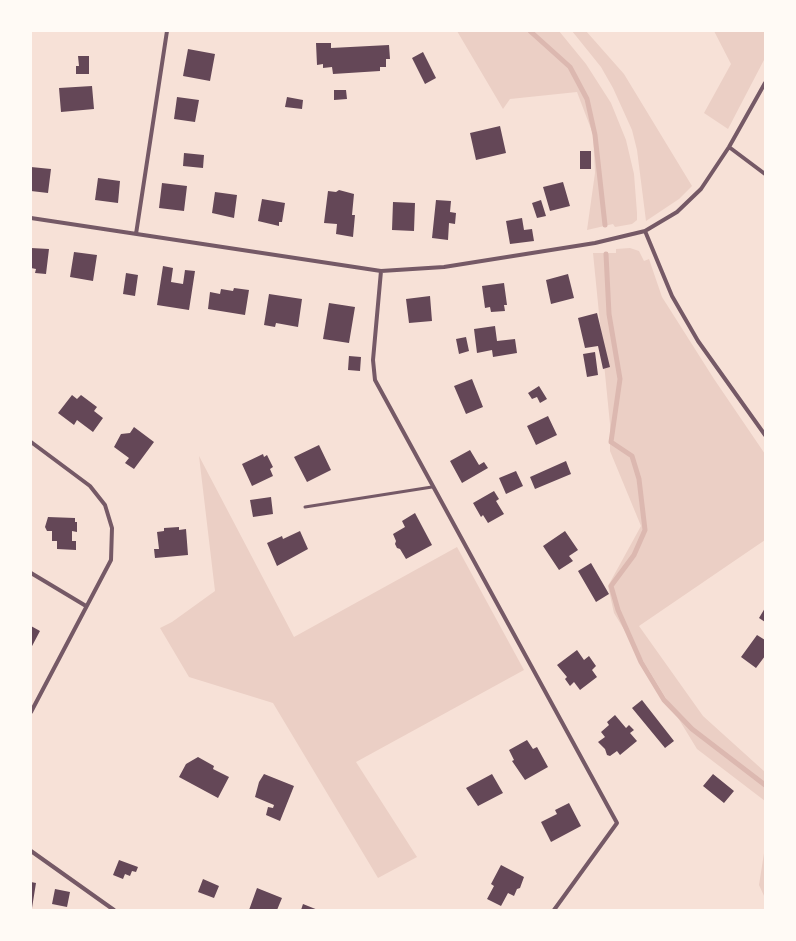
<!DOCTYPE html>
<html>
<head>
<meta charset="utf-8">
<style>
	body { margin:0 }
	#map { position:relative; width:796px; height:941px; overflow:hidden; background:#f7e1d7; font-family:"Varela Round",sans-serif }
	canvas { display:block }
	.frame { position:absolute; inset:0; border:32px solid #fffaf5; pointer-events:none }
</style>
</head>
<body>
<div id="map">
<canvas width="796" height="941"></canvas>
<div class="frame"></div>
</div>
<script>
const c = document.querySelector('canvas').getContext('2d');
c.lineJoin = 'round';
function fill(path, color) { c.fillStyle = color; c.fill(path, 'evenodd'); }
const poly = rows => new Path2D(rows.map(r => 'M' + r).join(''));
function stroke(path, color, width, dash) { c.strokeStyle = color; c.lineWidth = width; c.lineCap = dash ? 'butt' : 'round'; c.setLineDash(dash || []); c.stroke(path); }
fill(poly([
	[457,31,559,31,586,64,611,103,626,140,634,174,637,213,637,220,632,224,615,227,613,224,587,230,595,173,593,134,577,92,510,99,503,109],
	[572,31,586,31,624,74,692,186,679,199,646,221,637,150,632,130,613,88,601,67],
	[714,31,765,31,765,58,728,129,704,113,731,64],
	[630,248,639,251,644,261,649,259,662,297,714,379,765,454,765,540,639,626,703,716,765,772,765,801,697,749,614,613,608,586,641,526,610,451,610,424,593,253,616,253,616,249],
	[199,456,294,637,457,547,524,670,356,762,417,857,378,878,273,703,189,677,160,628,172,622,215,591],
	[765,847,765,898,759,885]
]), '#ebcfc5');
stroke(poly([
	[530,31,570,67,587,99,595,135,605,225],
	[606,254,609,314,620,379,611,442,632,456,639,479,645,530,634,555,611,586,618,610,641,662,664,700,692,729,765,785]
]), '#dcb8b0', 5);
fill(poly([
	[316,43,331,43,331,48,389,45,390,59,386,59,386,67,380,67,380,71,333,74,332,67,323,68,323,64,317,65],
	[188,49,215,54,210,81,183,76],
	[423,52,436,78,425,84,412,58],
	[78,56,89,56,89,74,76,74,76,66,79,66],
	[92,86,94,109,61,112,59,88],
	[334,90,346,90,347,99,334,100],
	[177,97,199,100,195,122,174,119],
	[287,97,303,100,302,109,285,107],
	[500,126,506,153,476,160,470,133],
	[580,151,591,151,591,169,580,169],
	[184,153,204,155,203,168,183,166],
	[31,167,51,169,48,193,31,191],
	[98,178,120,181,118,203,95,200],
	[563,182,570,206,550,211,543,187],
	[162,183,187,186,184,211,159,208],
	[339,190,354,194,352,215,355,215,353,237,336,234,337,224,324,223,328,191,336,192],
	[215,192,237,195,234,218,212,213],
	[262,199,285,203,282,222,279,222,279,226,258,221],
	[436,200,451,201,450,212,456,213,455,224,449,223,448,240,432,238],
	[541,200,546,216,537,218,532,203],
	[393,202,415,203,414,231,392,230],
	[522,218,524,230,532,229,534,241,510,244,506,221],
	[31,248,49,249,46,274,35,273,36,269,31,268],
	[74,252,97,255,93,281,70,277],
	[163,266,173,268,171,282,183,284,185,270,195,271,189,310,157,305],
	[126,273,138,275,135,296,123,294],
	[568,274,574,298,551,304,546,280],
	[504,283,507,305,504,305,505,311,491,312,490,307,485,308,482,286],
	[234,288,249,290,245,315,208,309,210,292,220,294,221,289,233,291],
	[269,294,302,299,298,327,276,323,275,327,264,325],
	[430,296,432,321,409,323,406,299],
	[329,303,355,307,349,343,323,339],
	[597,313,610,367,603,369,598,346,585,348,578,318],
	[495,326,497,341,515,339,517,353,493,357,492,350,477,353,474,329],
	[466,337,469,351,459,354,456,339],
	[595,352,598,375,587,377,583,354],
	[349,356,361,357,360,371,348,370],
	[472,379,483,407,466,414,454,386],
	[539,386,547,399,540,403,537,397,532,399,528,393],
	[72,395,77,399,81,395,97,407,94,411,103,418,93,432,77,420,74,425,58,413],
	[548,416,557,435,536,445,527,426],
	[134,427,154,442,134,469,125,463,129,458,114,447,121,434,130,433],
	[319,445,331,470,307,482,294,457],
	[470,450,479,465,484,462,488,468,462,483,450,461],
	[263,454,264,457,267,455,273,467,270,469,273,476,252,486,242,464],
	[566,461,571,474,535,489,530,477],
	[516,471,523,486,506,494,499,478],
	[494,491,499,499,496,501,504,514,488,523,483,515,481,517,473,503],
	[271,497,273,514,253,517,250,500],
	[415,513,432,545,406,559,400,549,397,548,395,544,396,541,393,534,405,527,402,521],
	[48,517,75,518,75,522,77,522,77,532,72,531,72,541,76,541,76,550,57,549,57,541,52,541,52,531,47,531,45,527],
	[179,527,179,530,186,529,188,555,155,558,154,549,159,549,157,532,164,531,164,528],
	[300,531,308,549,277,566,267,543,282,536,283,539],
	[565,531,578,550,569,556,573,561,559,570,543,546],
	[591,563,609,594,596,602,578,571],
	[765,608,765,622,759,618],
	[31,626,40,631,31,648],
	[757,635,765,640,765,656,756,668,741,657],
	[577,650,584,660,589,656,596,666,592,670,597,677,580,690,574,682,570,686,565,679,567,677,557,665],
	[642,700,674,741,665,748,632,708],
	[615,715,626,728,629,725,634,730,630,733,637,741,620,755,617,751,610,756,607,755,605,749,598,742,605,737,601,732,609,725,607,722],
	[527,740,533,749,537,747,548,767,525,780,512,761,514,760,509,750],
	[198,757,214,766,213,769,229,777,218,798,179,777,186,764],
	[264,774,294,786,280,821,266,815,268,807,273,808,274,805,255,797,259,782],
	[492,774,503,793,478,806,466,788],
	[713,774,734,791,724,803,703,786],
	[569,803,581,826,551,842,541,822,557,814,555,810],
	[119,860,138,867,136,872,132,871,130,876,125,874,123,879,113,875],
	[501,865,524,877,520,888,517,889,514,896,508,893,501,906,487,899,494,886,491,884],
	[203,879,219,886,214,898,198,892],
	[31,882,36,883,32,908,31,908],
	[257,888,282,898,277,910,249,910],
	[55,889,70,892,67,907,52,904],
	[303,904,318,910,301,910]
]), '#644757');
stroke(poly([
	[305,507,432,487]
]), '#755966', 3);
stroke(poly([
	[729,147,765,174],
	[31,218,381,271,444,267,595,243,645,231,677,212,701,189,729,147,765,83],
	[645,231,672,296,698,341,765,435],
	[136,234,167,31],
	[381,271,373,360,375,380,617,823,554,910],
	[31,442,90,486,105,505,112,528,111,560,31,712],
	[31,573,86,606],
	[31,851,114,910]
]), '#755966', 4);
</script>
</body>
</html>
